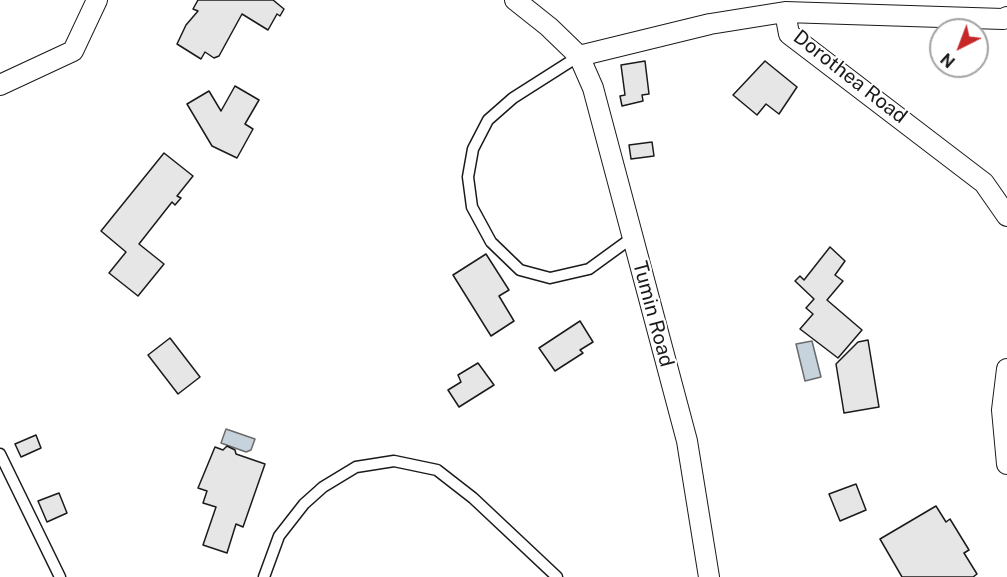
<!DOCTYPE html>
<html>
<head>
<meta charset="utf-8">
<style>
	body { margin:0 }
	#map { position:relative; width:1007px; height:577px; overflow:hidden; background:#fff; font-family:"Public Sans",sans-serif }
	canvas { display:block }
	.north { position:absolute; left:929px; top:18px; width:60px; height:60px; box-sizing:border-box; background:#fff; border:2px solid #a3a3a3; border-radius:50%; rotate:222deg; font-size:16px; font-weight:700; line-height:24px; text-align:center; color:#1a1a1a }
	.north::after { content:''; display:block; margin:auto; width:21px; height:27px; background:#c62828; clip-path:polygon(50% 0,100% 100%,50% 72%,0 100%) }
</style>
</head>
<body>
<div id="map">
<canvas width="1007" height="577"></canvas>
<div class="north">N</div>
</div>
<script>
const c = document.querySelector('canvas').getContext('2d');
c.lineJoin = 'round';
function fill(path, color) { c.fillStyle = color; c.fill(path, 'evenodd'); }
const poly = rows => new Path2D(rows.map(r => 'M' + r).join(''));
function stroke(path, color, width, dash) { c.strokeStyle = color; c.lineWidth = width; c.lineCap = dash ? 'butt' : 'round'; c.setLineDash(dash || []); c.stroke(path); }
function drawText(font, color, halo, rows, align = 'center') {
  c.font = font + ' "Public Sans",sans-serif'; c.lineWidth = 4.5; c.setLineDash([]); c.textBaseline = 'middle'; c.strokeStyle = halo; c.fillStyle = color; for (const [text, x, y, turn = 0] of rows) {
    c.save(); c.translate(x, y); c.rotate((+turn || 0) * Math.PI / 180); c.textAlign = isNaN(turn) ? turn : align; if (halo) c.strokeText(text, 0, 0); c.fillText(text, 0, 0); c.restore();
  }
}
const water = poly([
	[812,341,821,377,805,381,796,344,812,341],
	[226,429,255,439,251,450,246,452,221,443,226,429]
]);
fill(water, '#c6d2dc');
stroke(water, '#6a6a6a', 1.5);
const building = poly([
	[198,0,273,0,284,9,280,16,277,14,268,30,242,14,219,56,214,58,205,52,201,59,177,44,186,25,198,11,193,9,198,0],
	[645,61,649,94,642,95,643,101,622,106,620,96,625,95,621,65,645,61],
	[765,61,797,87,779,114,766,104,757,115,733,95,765,61],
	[235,86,259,100,245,124,253,129,237,158,212,146,187,104,209,91,221,111,235,86],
	[652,142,654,156,631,159,629,145,652,142],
	[164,153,193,176,177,196,181,198,175,205,172,202,139,244,164,264,138,296,109,273,126,252,101,231,164,153],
	[830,247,845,261,835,275,843,281,827,300,862,330,838,358,800,329,813,314,806,308,814,299,795,281,800,276,804,280,830,247],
	[486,254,509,290,499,296,514,321,491,336,453,275,486,254],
	[580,321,593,342,580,350,583,353,555,371,539,348,580,321],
	[170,338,200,377,178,394,148,355,170,338],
	[868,340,879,407,844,413,836,364,858,342,868,340],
	[478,363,494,385,459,407,448,390,461,382,458,375,478,363],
	[36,435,41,448,21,457,15,444,36,435],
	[227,446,235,450,236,454,265,464,243,527,236,524,227,553,203,545,216,507,203,503,207,491,198,488,215,447,223,450,227,446],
	[856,484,866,510,840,521,829,494,856,484],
	[59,493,67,513,47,522,38,501,59,493],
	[936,506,946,522,950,519,969,550,964,553,977,574,973,577,902,577,880,539,936,506]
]);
fill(building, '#e6e6e6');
stroke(building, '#1a1a1a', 1.5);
const lane = poly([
	[579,56,513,98,488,120,473,149,468,177,472,207,491,242,520,270,550,278,589,269,633,237],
	[0,454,60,577],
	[264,577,279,536,304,504,323,487,356,467,394,461,437,470,473,498,557,577]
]);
const street = poly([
	[515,0,549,27,579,56,710,24,785,12,1003,19,1007,17],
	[785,12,789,34,984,183,1007,216],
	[579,56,593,88,687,441,709,577],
	[0,85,73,51,97,0],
	[1007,369,1002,410,1007,464]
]);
stroke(lane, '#1a1a1a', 13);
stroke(street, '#1a1a1a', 22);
stroke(lane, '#fff', 10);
stroke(street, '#fff', 20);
drawText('20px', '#1a1a1a', '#fff', [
	["Dorothea Road",850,77,38],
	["Tumin Road",653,314,75]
]);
</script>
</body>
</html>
